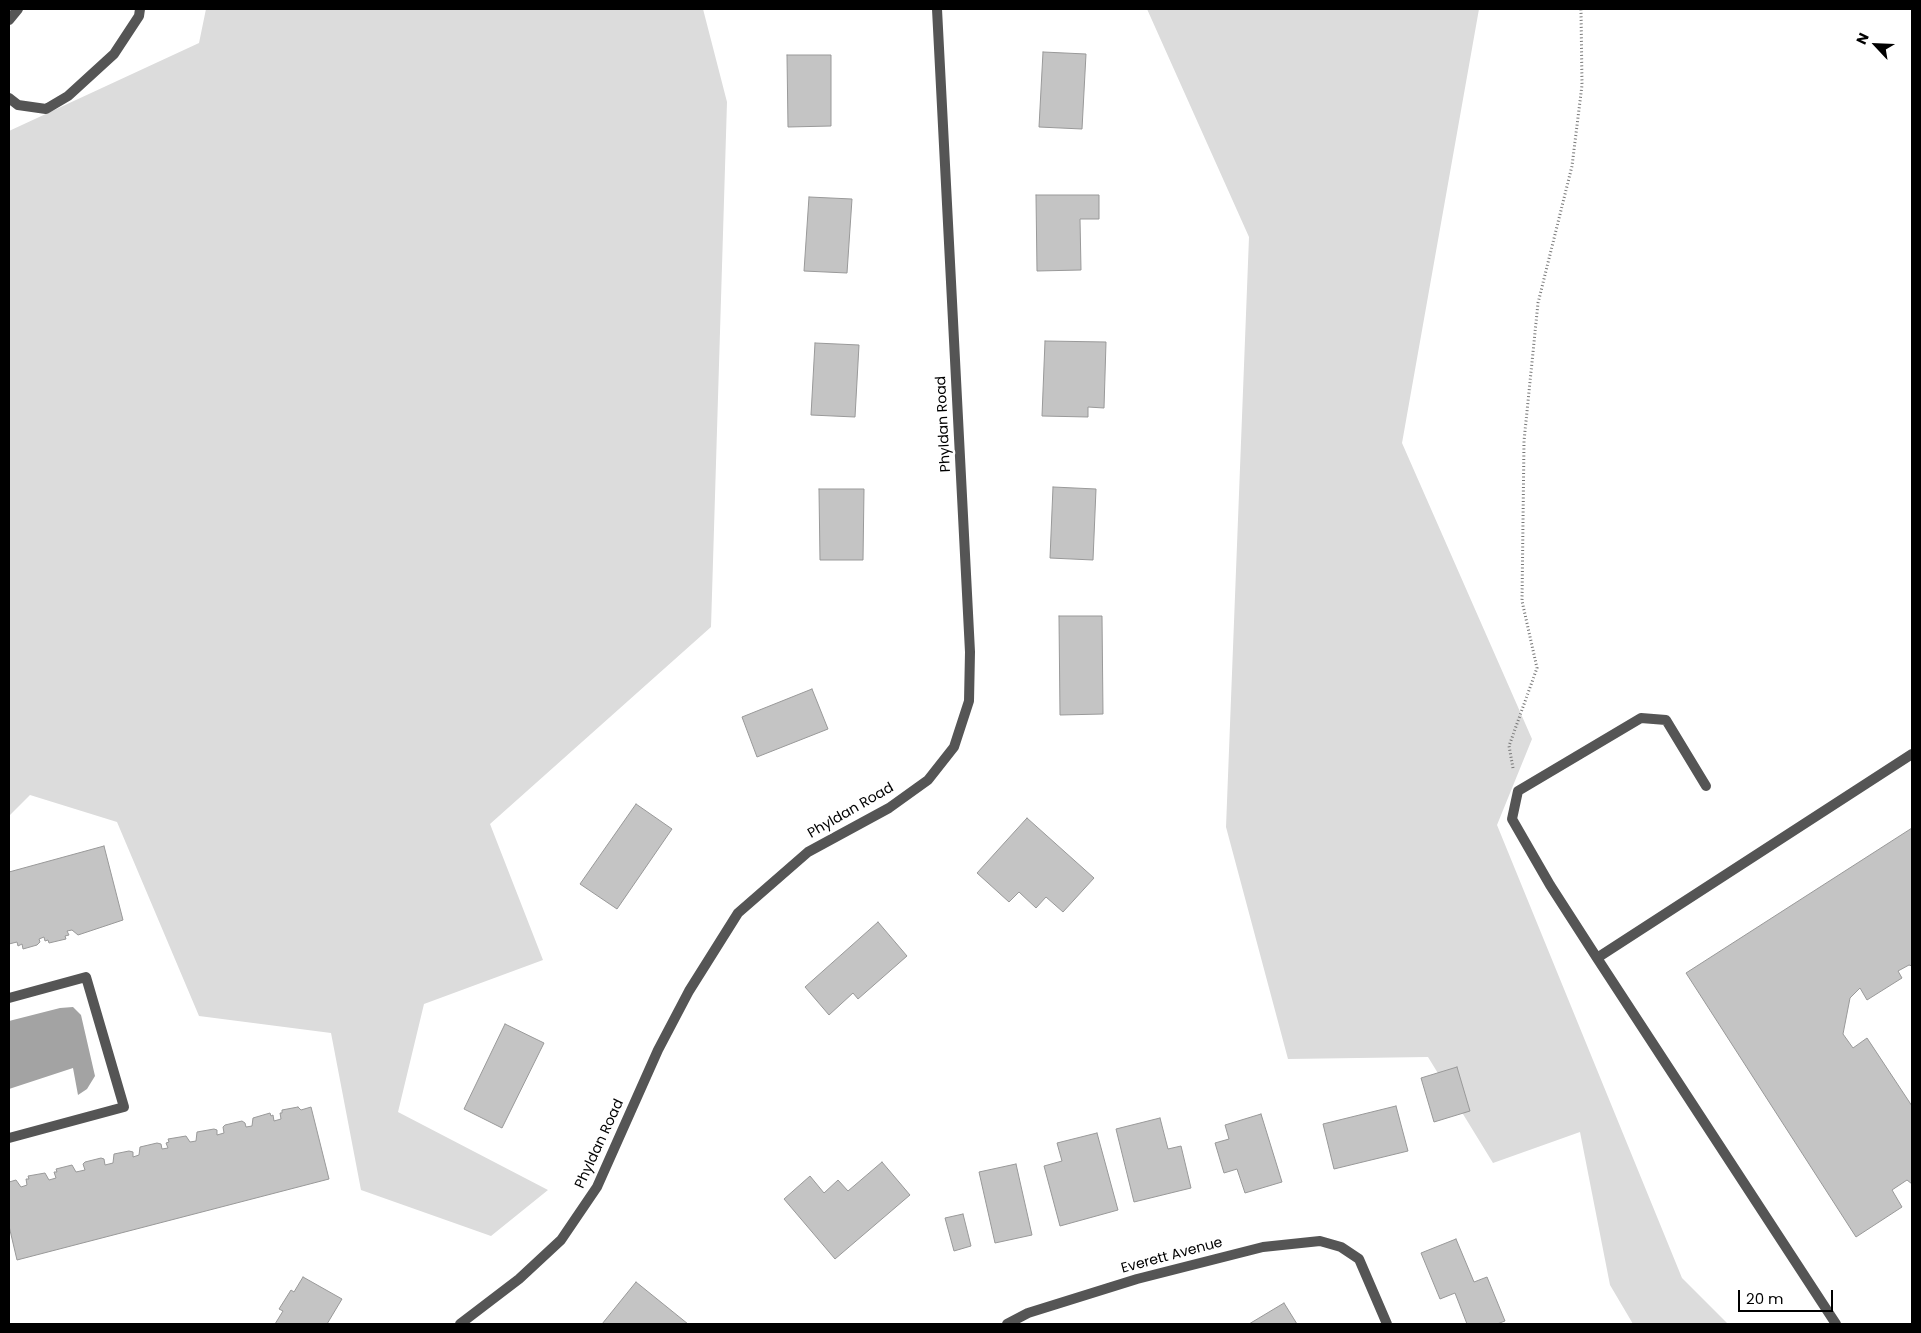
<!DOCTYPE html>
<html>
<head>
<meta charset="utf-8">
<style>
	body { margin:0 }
	#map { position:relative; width:1921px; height:1333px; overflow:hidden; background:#fff; font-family:Poppins,sans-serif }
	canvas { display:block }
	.frame { position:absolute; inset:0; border:10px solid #000; pointer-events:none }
	.north { position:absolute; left:1851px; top:20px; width:50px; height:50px; -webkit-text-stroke:4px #fff; paint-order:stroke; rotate:295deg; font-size:14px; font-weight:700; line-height:20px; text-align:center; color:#000 }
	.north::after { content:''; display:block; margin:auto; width:18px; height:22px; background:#000; clip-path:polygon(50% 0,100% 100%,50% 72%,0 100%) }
	.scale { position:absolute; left:1738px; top:1290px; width:95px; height:22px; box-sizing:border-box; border:2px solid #000; border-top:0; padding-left:6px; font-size:15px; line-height:18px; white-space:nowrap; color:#000; -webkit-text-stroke:4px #fff; paint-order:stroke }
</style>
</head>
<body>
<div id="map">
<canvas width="1921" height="1333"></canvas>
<div class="frame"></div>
<div class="north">N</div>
<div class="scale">20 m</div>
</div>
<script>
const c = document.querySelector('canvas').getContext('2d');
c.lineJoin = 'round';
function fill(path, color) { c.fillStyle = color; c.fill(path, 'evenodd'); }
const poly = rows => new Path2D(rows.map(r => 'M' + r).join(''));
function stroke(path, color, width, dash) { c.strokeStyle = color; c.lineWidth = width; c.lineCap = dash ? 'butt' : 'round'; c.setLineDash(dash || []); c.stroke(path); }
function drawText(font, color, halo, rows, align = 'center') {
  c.font = font + ' Poppins,sans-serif'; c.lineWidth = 5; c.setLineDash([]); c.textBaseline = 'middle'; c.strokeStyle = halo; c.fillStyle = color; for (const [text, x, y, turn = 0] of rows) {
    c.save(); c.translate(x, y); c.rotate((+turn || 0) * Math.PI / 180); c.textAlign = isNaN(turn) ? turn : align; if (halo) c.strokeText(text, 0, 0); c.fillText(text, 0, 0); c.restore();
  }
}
fill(poly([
	[206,9,703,9,727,102,711,627,490,824,543,960,424,1004,398,1112,548,1190,491,1236,361,1190,331,1033,199,1016,117,822,30,795,9,816,9,131,199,43],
	[1147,9,1479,9,1402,443,1532,739,1497,825,1682,1278,1728,1324,1633,1324,1610,1285,1580,1132,1493,1163,1428,1057,1288,1059,1226,827,1249,237]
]), '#dcdcdc');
fill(poly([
	[73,1007,81,1015,95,1076,87,1089,78,1095,73,1068,9,1089,9,1021,60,1008]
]), '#a3a3a3');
const building = poly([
	[1043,52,1086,54,1082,129,1039,127,1043,52],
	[787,55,831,55,831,126,788,127,787,55],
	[1036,195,1099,195,1099,219,1080,219,1081,270,1037,271,1036,195],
	[809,197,852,199,847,273,804,271,809,197],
	[1045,341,1106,342,1104,408,1088,407,1088,417,1042,416,1045,341],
	[815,343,859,345,855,417,811,415,815,343],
	[1053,487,1096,489,1093,560,1050,558,1053,487],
	[819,489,864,489,863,560,820,560,819,489],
	[1059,616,1102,616,1103,714,1060,715,1059,616],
	[812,689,828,729,757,757,742,717,812,689],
	[636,804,672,829,617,909,580,884,636,804],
	[1027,818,1094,878,1063,912,1046,897,1036,908,1019,892,1009,902,977,873,1027,818],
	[1912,828,1912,966,1909,965,1898,971,1902,978,1867,1000,1860,988,1850,998,1843,1034,1853,1048,1867,1038,1912,1106,1912,1184,1907,1180,1892,1190,1902,1207,1856,1237,1686,973,1912,828],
	[104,846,123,920,78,935,72,930,67,931,69,935,65,936,66,939,49,943,48,940,45,941,44,937,39,939,40,942,37,945,23,949,22,944,18,946,17,942,9,944,9,872,104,846],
	[878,922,907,956,858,999,853,993,829,1015,805,987,878,922],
	[505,1024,544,1043,502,1128,464,1109,505,1024],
	[1457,1067,1470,1111,1434,1122,1421,1078,1457,1067],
	[1396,1106,1408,1151,1334,1169,1323,1124,1396,1106],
	[298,1107,301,1110,311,1107,329,1179,17,1260,9,1226,9,1182,16,1180,21,1187,27,1185,26,1179,29,1179,28,1176,45,1173,49,1180,56,1178,54,1172,57,1172,56,1169,72,1165,76,1172,85,1170,83,1164,85,1162,101,1158,104,1159,105,1165,113,1163,114,1154,129,1151,133,1152,133,1157,139,1155,140,1147,157,1143,161,1144,162,1149,168,1148,166,1143,169,1142,168,1139,186,1136,190,1142,196,1141,197,1132,214,1129,217,1130,217,1135,224,1133,223,1127,225,1125,242,1121,245,1123,246,1127,252,1126,253,1118,270,1113,271,1116,273,1115,274,1121,281,1119,280,1113,282,1113,282,1110,298,1107],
	[1261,1114,1282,1182,1245,1193,1237,1169,1224,1173,1215,1143,1229,1139,1225,1125,1261,1114],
	[1160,1118,1168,1149,1181,1146,1191,1188,1134,1202,1116,1129,1160,1118],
	[1097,1133,1118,1210,1060,1226,1044,1166,1062,1161,1057,1143,1097,1133],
	[882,1162,910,1195,835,1259,784,1199,810,1176,824,1193,838,1180,848,1191,882,1162],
	[1016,1164,1032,1235,995,1243,979,1172,1016,1164],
	[963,1214,971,1246,954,1251,945,1218,963,1214],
	[1456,1239,1474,1282,1487,1277,1505,1321,1497,1324,1467,1324,1455,1293,1440,1299,1421,1253,1456,1239],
	[303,1277,342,1299,327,1324,275,1324,283,1311,279,1309,291,1290,294,1292,303,1277],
	[636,1282,688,1324,602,1324,636,1282],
	[1284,1303,1297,1324,1249,1324,1284,1303]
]);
fill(building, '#c4c4c4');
stroke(building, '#999', 1);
stroke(poly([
	[1513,768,1509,746,1537,668,1522,601,1524,441,1538,303,1572,166,1582,85,1581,9]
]), '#777', 3, [1, 2.5]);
stroke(poly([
	[9,20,18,9],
	[9,98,18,105,46,109,68,96,114,54,139,16,140,9],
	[1706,786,1666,720,1641,718,1518,791,1512,819,1550,885,1597,958,1836,1324],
	[1597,958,1912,754]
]), '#555', 10);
stroke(poly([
	[9,998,86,977,124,1107,9,1138],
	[460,1324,519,1279,561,1240,597,1187,658,1050,689,991,738,913,808,852,889,808,928,780,954,747,969,701,970,652,937,9],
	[1007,1324,1028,1313,1137,1279,1263,1247,1320,1241,1341,1247,1359,1259,1387,1324]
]), '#555', 10);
drawText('14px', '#000', '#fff', [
	["Phyldan Road",944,424,-93],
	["Phyldan Road",851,811,-30],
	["Phyldan Road",600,1144,-65],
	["Everett Avenue",1172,1256,-15]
]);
</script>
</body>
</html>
